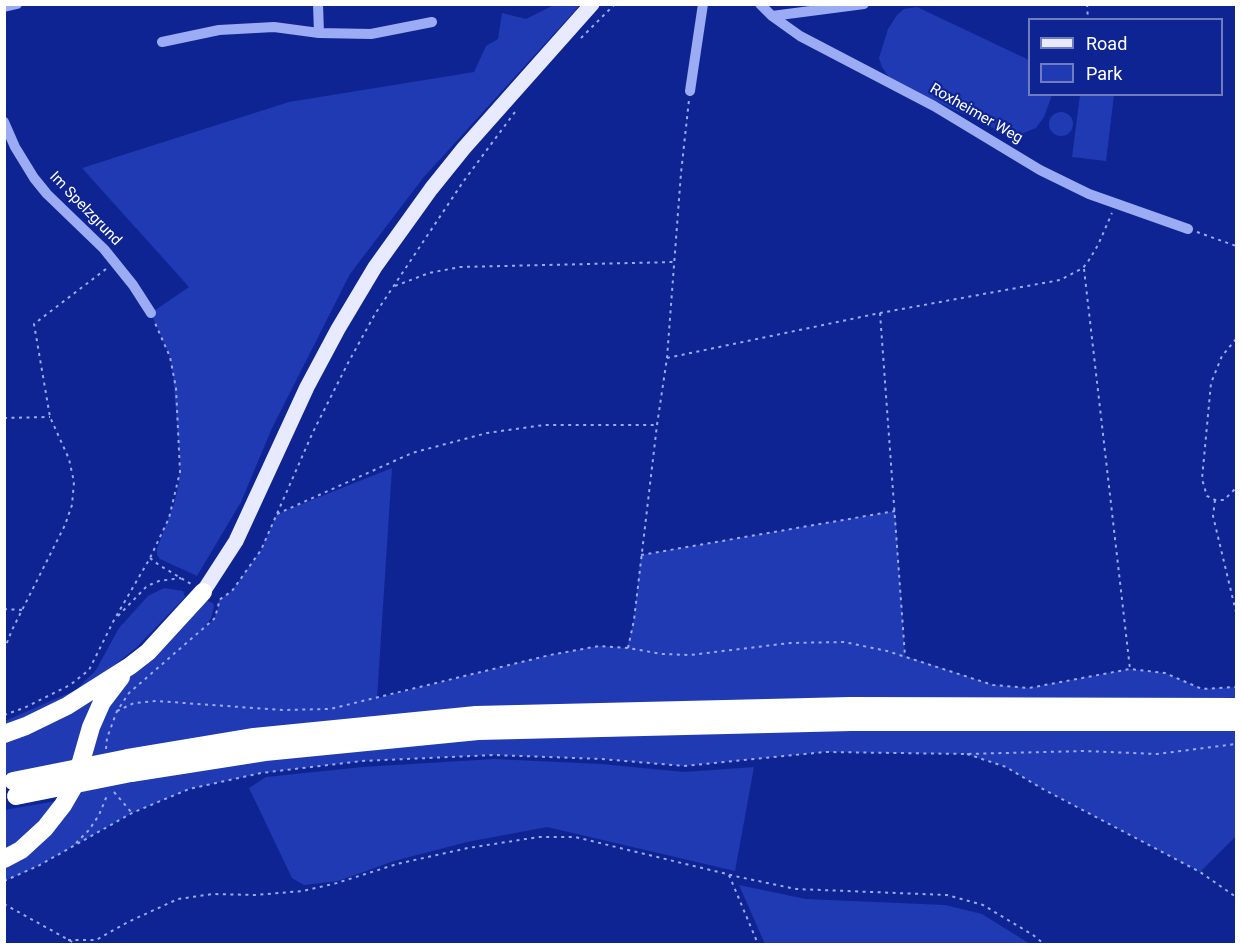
<!DOCTYPE html>
<html>
<head>
<meta charset="utf-8">
<style>
	body { margin:0 }
	#map { position:relative; width:1241px; height:949px; overflow:hidden; background:#0f2493; font-family:Roboto,sans-serif }
	canvas { display:block }
	.frame { position:absolute; inset:0; border:6px solid #fff; pointer-events:none }
	.legend { position:absolute; left:1028px; top:18px; width:195px; height:78px; box-sizing:border-box; background:#0f2493; border:2px solid #6f7cbe; margin:0; padding:8px 10px; list-style:none; font-size:18px; color:#fff }
	.legend li { display:flex; align-items:center; gap:12px; height:30px }
	.legend b { width:30px; border:2px solid #6f7cbe }
</style>
</head>
<body>
<div id="map">
<canvas width="1241" height="949"></canvas>
<div class="frame"></div>
<ul class="legend">
<li><b style="height:8px;background:#e8eaff"></b>Road</li>
<li><b style="height:16px;background:#203ab3"></b>Park</li>
</ul>
</div>
<script>
const c = document.querySelector('canvas').getContext('2d');
c.lineJoin = 'round';
function fill(path, color) { c.fillStyle = color; c.fill(path, 'evenodd'); }
const poly = rows => new Path2D(rows.map(r => 'M' + r).join(''));
function stroke(path, color, width, dash) { c.strokeStyle = color; c.lineWidth = width; c.lineCap = dash ? 'butt' : 'round'; c.setLineDash(dash || []); c.stroke(path); }
function drawText(font, color, halo, rows, align = 'center') {
  c.font = font + ' Roboto,sans-serif'; c.lineWidth = 4.5; c.setLineDash([]); c.textBaseline = 'middle'; c.strokeStyle = halo; c.fillStyle = color; for (const [text, x, y, turn = 0] of rows) {
    c.save(); c.translate(x, y); c.rotate((+turn || 0) * Math.PI / 180); c.textAlign = isNaN(turn) ? turn : align; if (halo) c.strokeText(text, 0, 0); c.fillText(text, 0, 0); c.restore();
  }
}
fill(poly([
	[554,5,580,5,423,178,350,274,272,428,241,502,197,576,160,559,157,555,157,549,174,504,179,483,180,459,173,375,170,357,151,313,189,287,82,168,289,102,474,72,486,46,498,39,502,13,526,19],
	[917,7,1029,60,1030,94,1052,95,1044,117,1036,128,1016,136,1002,132,897,83,888,76,882,67,879,58,888,29,897,15,904,9],
	[1080,95,1114,95,1106,161,1072,157],
	'1049 124a12 12 0 1 1 24 0a12 12 0 1 1-24 0Z',
	[392,468,377,698,550,655,599,646,627,648,634,620,641,555,895,511,905,656,993,685,1029,688,1130,669,1165,673,1202,689,1236,687,1236,836,1200,872,1041,788,1006,767,966,754,825,752,684,766,602,759,494,755,362,761,261,773,189,789,132,813,38,866,5,881,5,866,40,840,112,693,205,600,213,603,214,607,211,618,204,628,214,619,218,608,219,600,232,591,261,550,277,514],
	[164,588,183,591,185,597,137,647,106,672,72,696,36,713,5,725,5,721,76,690,96,670,119,628,148,596],
	[92,696,98,702,79,761,5,777,4,742],
	[494,759,601,764,684,772,754,767,735,871,547,827,467,842,394,861,338,881,304,885,292,878,249,788,266,777,363,767],
	[63,800,5,857,4,810],
	[739,885,806,899,945,905,982,914,1030,944,765,944]
]), '#203ab3');
stroke(poly([
	[1087,4,1088,20],
	[581,38,615,4],
	[1197,232,1236,246],
	[1084,269,1130,669],
	[395,286,429,273,460,267,674,262],
	[880,313,905,656],
	[1236,339,1222,356,1211,383,1202,479,1207,496,1215,500,1224,500,1236,488],
	[667,358,880,313,1060,280,1083,268,1089,260,1098,245,1112,213],
	[4,418,50,417],
	[1215,500,1213,516,1236,612],
	[277,514,412,453,487,433,544,425,656,425],
	[641,555,895,511],
	[150,558,159,565,191,584],
	[4,609,23,610],
	[118,616,147,586,159,581,181,578],
	[628,648,634,620,657,425,667,358,681,173,689,100],
	[4,650,12,630,65,525,72,505,74,482,69,459,50,417,34,324,106,269],
	[117,711,134,703,156,701,282,710,330,709,550,655,599,646,628,648,662,654,690,655,790,643,844,642,887,651,993,685,1029,688,1130,669,1165,673,1202,689,1236,687],
	[4,715,24,708,70,685,89,670,114,620,150,558,169,518,180,472,176,388,170,357,155,323],
	[106,749,107,738,117,711,129,693,214,619,218,608,219,600,232,591,261,550,313,432,348,363,375,314,463,182,515,112],
	[967,754,1006,767,1041,788,1200,872,1236,897],
	[114,792,132,813],
	[76,843,89,830,99,815,108,793],
	[729,875,758,944],
	[4,881,38,866,132,813,189,789,261,773,362,761,494,755,602,759,684,766,825,752,966,754,1084,751,1157,754,1236,744],
	[4,904,76,944],
	[68,940,96,940,128,922,178,899,213,894,255,895,303,891,337,883,397,864,468,848,539,837,575,837,739,877,796,889,947,895,983,905,1033,935,1044,944]
]), '#9babf4', 2, [3, 4.5]);
stroke(poly([
	[318,4,319,33],
	[760,4,772,16,800,36,934,106,1040,170,1089,194,1188,229],
	[4,7,17,4],
	[772,16,864,4],
	[162,42,219,30,274,27,319,33,371,34,432,22],
	[690,91,703,4],
	[4,122,15,147,34,178,47,194,104,249,133,285,151,313]
]), '#9babf4', 10);
stroke(poly([
	[203,592,236,541,307,387,338,329,375,267,431,189,464,148,592,4]
]), '#e8eaff', 15);
stroke(poly([
	[4,734,26,726,67,706,130,666,148,652,203,592],
	[128,758,254,737,476,715,850,706,1236,707],
	[131,773,265,752,478,731,851,722,1236,722],
	[4,859,21,850,45,828,63,805,74,786,91,727,102,702,121,677]
]), '#fff', 18);
stroke(poly([
	[13,781,128,758],
	[16,796,131,773]
]), '#fff', 18);
drawText('15px', '#fff', '#0f2493', [
	["Roxheimer Weg",976,114,30],
	["Im Spelzgrund",85,209,46]
]);
</script>
</body>
</html>
